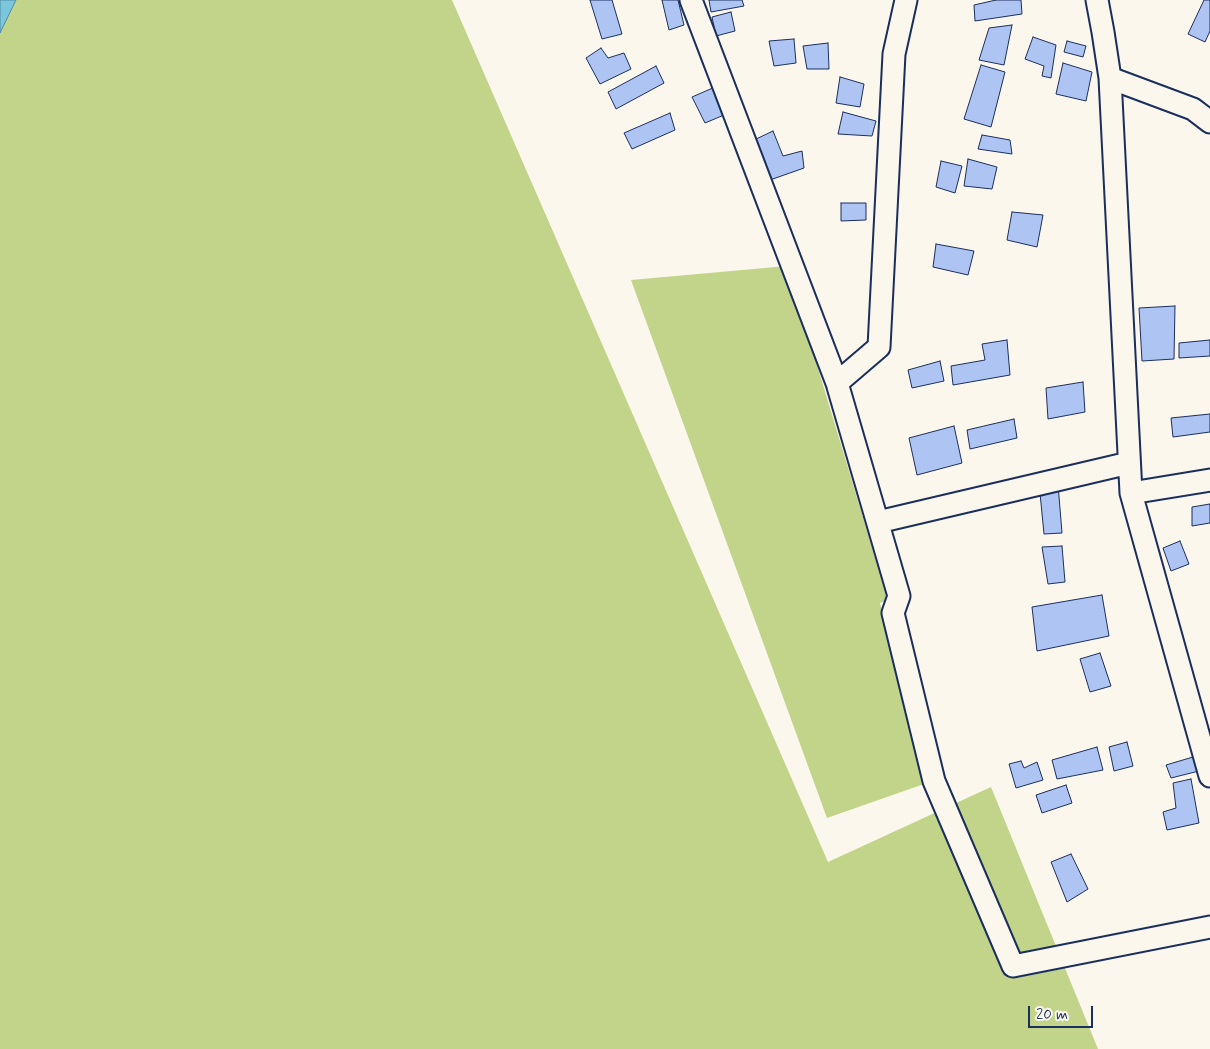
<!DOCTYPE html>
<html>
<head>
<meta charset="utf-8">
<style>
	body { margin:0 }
	#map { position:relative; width:1210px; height:1049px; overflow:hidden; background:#fbf7ec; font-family:Mynerve,sans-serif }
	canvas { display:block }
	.scale { position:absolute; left:1028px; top:1006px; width:65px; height:22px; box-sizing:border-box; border:2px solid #1b2f5e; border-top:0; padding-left:6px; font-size:15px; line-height:18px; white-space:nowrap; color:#1b2f5e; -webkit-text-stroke:4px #fbf7ec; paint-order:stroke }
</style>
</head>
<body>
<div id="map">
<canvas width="1210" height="1049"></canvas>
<div class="scale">20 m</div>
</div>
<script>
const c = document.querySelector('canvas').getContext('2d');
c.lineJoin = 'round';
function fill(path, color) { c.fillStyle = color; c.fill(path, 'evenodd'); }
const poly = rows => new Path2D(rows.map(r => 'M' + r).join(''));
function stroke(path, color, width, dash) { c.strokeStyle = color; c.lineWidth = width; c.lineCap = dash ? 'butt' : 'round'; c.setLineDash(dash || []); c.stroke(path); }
fill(poly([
	[16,0,452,0,828,862,991,787,1098,1049,0,1049,0,33],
	[787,266,888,600,880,603,924,784,827,818,631,280]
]), '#c1d489');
const water = poly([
	[0,0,16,0,0,33,0,0]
]);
fill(water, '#7ac6da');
stroke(water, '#548aa8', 1);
const building = poly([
	[590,0,612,0,622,34,602,39,590,0],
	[662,0,678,0,684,25,669,30,662,0],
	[709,0,742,0,744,6,711,12,709,0],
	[996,0,1021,0,1022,14,975,21,974,5,996,0],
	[1204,0,1210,0,1210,31,1205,42,1188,34,1204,0],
	[731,12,735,31,716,36,712,17,731,12],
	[1012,25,1004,65,979,60,989,28,1012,25],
	[1033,37,1056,45,1051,78,1042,76,1044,66,1025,59,1033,37],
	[794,39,796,63,774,66,769,41,794,39],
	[1067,41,1086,46,1083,57,1064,52,1067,41],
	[828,43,829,69,807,69,803,46,828,43],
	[601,48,608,58,624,53,631,69,600,84,586,58,601,48],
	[1063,63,1092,72,1086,101,1056,94,1063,63],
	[981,65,1005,72,991,127,964,119,981,65],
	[656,66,664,83,616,109,608,92,656,66],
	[840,77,864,84,860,107,836,103,840,77],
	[715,87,724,115,705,123,692,97,715,87],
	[843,112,876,121,872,136,838,134,843,112],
	[670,113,675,130,632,149,624,133,670,113],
	[773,131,783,156,802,151,804,168,770,180,754,140,773,131],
	[982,135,1010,140,1012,154,978,149,982,135],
	[968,159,997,167,992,189,964,186,968,159],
	[941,161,962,166,955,193,936,187,941,161],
	[841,203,866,203,866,220,841,221,841,203],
	[1012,212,1043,215,1037,247,1007,240,1012,212],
	[936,244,974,251,968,275,933,267,936,244],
	[1175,306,1174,359,1142,361,1139,308,1175,306],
	[1007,340,1010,375,953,385,951,366,985,360,982,344,1007,340],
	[1210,340,1210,356,1179,358,1179,343,1210,340],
	[940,361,944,381,912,388,908,370,940,361],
	[1083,382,1085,412,1048,419,1046,388,1083,382],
	[1210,414,1210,432,1173,437,1171,418,1210,414],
	[1014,419,1017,438,970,449,967,430,1014,419],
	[954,426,962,463,917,475,909,438,954,426],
	[1039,483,1058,484,1062,533,1044,534,1039,483],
	[1210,504,1210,523,1192,526,1192,507,1210,504],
	[1180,541,1189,564,1171,571,1163,548,1180,541],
	[1062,546,1065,582,1048,584,1042,547,1062,546],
	[1102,595,1109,636,1037,651,1032,607,1102,595],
	[1100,653,1111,686,1090,692,1080,659,1100,653],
	[1127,742,1133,766,1114,771,1109,747,1127,742],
	[1097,747,1103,770,1057,779,1052,760,1097,747],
	[1193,757,1199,771,1171,778,1166,765,1193,757],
	[1021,761,1024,768,1037,762,1043,780,1016,788,1009,764,1021,761],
	[1191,779,1199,823,1167,830,1163,812,1176,808,1173,783,1191,779],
	[1066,785,1072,803,1042,813,1036,795,1066,785],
	[1071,854,1088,889,1067,902,1051,862,1071,854]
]);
fill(building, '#aec4f2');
stroke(building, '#1b2f5e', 1);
const minor = poly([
	[691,0,837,383,899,596,893,613,934,781,1013,966,1210,927],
	[1097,0,1103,32,1110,78,1131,493,1210,776],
	[1110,78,1193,109,1210,122],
	[837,383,879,347,894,54,906,0],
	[1131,493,1210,480],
	[878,522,1129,463]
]);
stroke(minor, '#1b2f5e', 25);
stroke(minor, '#fbf7ec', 21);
</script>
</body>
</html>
